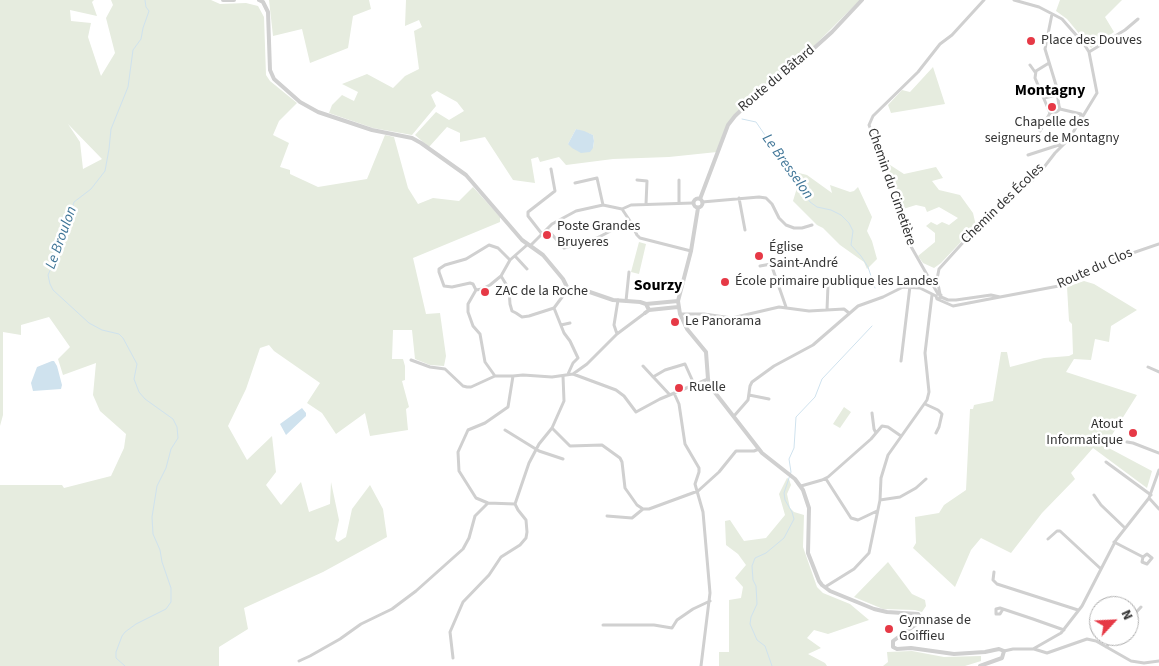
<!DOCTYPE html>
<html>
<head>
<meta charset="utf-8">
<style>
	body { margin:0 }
	#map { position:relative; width:1159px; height:666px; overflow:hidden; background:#fff; font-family:"Source Sans 3",sans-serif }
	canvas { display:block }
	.north { position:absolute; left:1089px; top:596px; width:50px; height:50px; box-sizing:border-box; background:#fff; border:1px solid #adadad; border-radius:50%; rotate:65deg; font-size:14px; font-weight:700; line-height:20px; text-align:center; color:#333 }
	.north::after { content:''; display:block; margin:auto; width:18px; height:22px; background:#e63946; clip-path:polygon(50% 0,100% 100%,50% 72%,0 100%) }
</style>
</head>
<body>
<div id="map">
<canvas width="1159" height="666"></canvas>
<div class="north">N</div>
</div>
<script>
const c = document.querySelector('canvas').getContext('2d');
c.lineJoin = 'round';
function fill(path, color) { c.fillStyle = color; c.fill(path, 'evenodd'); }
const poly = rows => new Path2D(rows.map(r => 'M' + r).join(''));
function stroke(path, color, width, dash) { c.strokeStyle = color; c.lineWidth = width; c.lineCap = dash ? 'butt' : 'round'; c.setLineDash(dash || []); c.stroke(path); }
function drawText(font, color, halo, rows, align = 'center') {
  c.font = font + ' "Source Sans 3",sans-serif'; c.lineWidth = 5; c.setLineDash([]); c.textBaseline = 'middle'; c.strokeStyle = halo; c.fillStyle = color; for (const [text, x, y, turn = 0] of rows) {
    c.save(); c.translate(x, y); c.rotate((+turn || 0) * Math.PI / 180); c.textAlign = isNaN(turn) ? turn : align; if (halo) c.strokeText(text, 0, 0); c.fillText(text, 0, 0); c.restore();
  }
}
fill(poly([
	[0,0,94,0,92,2,97,16,70,10,71,21,91,23,88,37,101,76,115,53,106,18,113,5,111,0,211,0,220,4,246,3,258,6,264,17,266,75,270,81,297,103,279,121,273,135,289,143,280,167,290,170,290,174,318,187,367,179,385,135,394,137,408,188,418,204,433,198,459,201,473,187,500,217,500,222,413,258,426,314,440,313,446,356,444,366,430,365,415,359,412,330,393,330,392,359,403,359,405,366,405,380,402,381,409,407,406,409,408,430,370,436,365,413,336,434,322,413,307,403,320,383,274,351,269,345,260,348,246,389,228,426,247,460,272,436,276,472,266,485,281,505,301,482,309,512,330,504,331,482,339,520,335,539,338,542,346,537,352,509,370,485,383,509,387,537,323,572,244,608,248,629,219,647,219,666,0,666,0,485,62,485,64,488,111,476,124,448,126,434,100,411,93,395,96,363,63,375,58,359,70,347,49,317,21,325,21,335,3,332,3,415,0,426],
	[68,124,102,159,83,169,80,142],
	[269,0,369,0,371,9,353,16,348,48,310,63,302,29,273,36],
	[406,0,860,0,811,49,779,72,744,104,727,124,717,152,669,157,613,159,566,165,559,157,540,162,538,157,531,159,535,183,513,180,485,137,460,142,460,133,447,127,429,147,415,135,436,112,449,120,464,111,457,102,437,91,431,95,436,106,412,135,373,128,329,113,332,105,342,95,354,101,358,92,342,84,367,74,393,88,405,76,419,69,414,31,422,27,419,20,405,26],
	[576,129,593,135,594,141,593,148,568,144],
	[1060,0,1122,0,1105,17,1114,32,1091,48,1067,19,1056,11],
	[933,67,945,104,891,113,888,105,902,90,910,92],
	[887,163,904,174,936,167,943,178,932,181,939,190,960,195,973,213,976,226,941,263,934,268,923,263,918,256,935,242,935,233,926,226,931,222,937,225,942,222,949,225,958,218,939,207,927,212,925,207,916,205,900,210],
	[795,172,807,175,832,193,830,185,850,192,854,191,858,187,872,217,867,231,872,241,877,259,867,269,864,262,840,245,823,228,817,225,793,201,799,181],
	[639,242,646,244,639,274,631,272],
	[1084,281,1094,284,1137,310,1111,326,1109,342,1095,339,1091,360,1074,359,1066,372,1137,395,1105,446,1152,471,1147,488,1093,448,1071,473,1075,479,1042,513,1011,553,981,538,971,550,955,587,913,548,916,543,915,517,939,513,944,505,966,490,970,409,973,409,974,405,993,401,1001,352,1007,352,1010,367,1044,358,1069,356,1073,354,1072,324,1069,321,1067,287],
	[844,407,851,412,840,428,833,424],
	[787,478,789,479,791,485,787,494,790,508,794,512,804,515,803,547,817,587,823,593,850,604,869,620,828,634,814,630,807,638,821,648,808,654,825,663,827,666,719,666,719,652,729,652,729,600,741,598,743,587,735,578,746,565,738,554,726,545,725,521,730,520,744,541,766,538,785,515,779,494],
	[888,562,912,594,925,600,926,606,922,612,915,610,883,609,854,597],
	[912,651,944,657,981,656,981,661,965,666,883,666,888,662,887,652]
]), '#e6ecdf');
fill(poly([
	[576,129,584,131,593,135,594,141,593,148,590,152,581,153,572,148,568,144],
	[52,361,54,361,57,366,62,385,61,389,33,391,31,383,37,367],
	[302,408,306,413,306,416,286,435,280,424]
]), '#cfe2ee');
stroke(poly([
	[742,119,756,122,778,154,792,179,804,192,810,202,817,207,831,210,841,215,849,223,853,231,851,245,861,256,868,267,875,288],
	[125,666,116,658,116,652,122,636,125,632,136,624,166,609,171,602,171,588,162,562,160,550,153,534,152,517,157,486,166,468,171,449,178,438,177,427,173,419,145,399,139,392,134,379,137,364,123,338,119,334,102,330,89,323,53,290,50,284,48,275,61,246,74,202,91,189,105,171,109,149,111,129,128,87,133,50,141,39,143,28,149,11,146,7,145,0],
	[772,666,765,646,757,640,750,624,751,617,757,604,756,586,753,580,752,566,755,558,766,553,784,538,794,519,792,512,785,500,784,493,791,472,789,459,794,448,796,417,815,397,822,379,872,326]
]), '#cfe2ee', 1);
stroke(poly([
	[1052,14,1045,49,1056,85,1059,106,1060,109,1081,114,1080,119],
	[1089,52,1125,30,1138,19],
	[1049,63,1036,71,1035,78,1050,113,1054,114,1060,109],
	[1030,65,1035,72],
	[1044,98,1057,95],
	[1040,131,1050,113],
	[1028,155,1065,143],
	[637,180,647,181,646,204],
	[679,180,679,203],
	[575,183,597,178,603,205],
	[739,198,745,230],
	[702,202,759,197,766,198,772,204,779,218,786,225,794,228,802,228,812,225],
	[547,229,564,248,597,238,630,221],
	[542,234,528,216,528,212,555,191,551,169],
	[530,246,552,224,576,211,603,205,622,209],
	[691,251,640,238,637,235,630,221,622,209,631,205,693,203],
	[515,256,527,269],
	[760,266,771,264,786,307],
	[501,276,509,289,510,304,512,311,516,313,522,317,529,316,554,308],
	[826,279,828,285,827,310],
	[568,289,554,308,564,333,570,341,578,358,573,363,568,374],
	[476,290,473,284,470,283,452,287,444,286,439,272,439,269,445,265,466,259,489,245,498,248,510,260],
	[940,294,937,279,939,269,977,227,1005,200,1025,187,1038,175,1055,153,1069,139,1097,93,1089,52,1084,44,1062,19,1039,7,1014,0],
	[936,296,937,299,953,306,1000,297,991,295,956,300,948,300,941,297],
	[1000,297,1064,285,1082,278,1112,260,1159,244],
	[939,299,941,295,938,294,909,243,881,156,869,125,873,116,918,72,940,44,952,35,984,0],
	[626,301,629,272],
	[680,314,704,314,732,318,779,307,809,311,844,309,849,313],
	[561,325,570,323],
	[617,334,614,325,618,300],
	[411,360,430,367,445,369,463,386,467,387,471,387,495,376,513,376],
	[901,361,910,286],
	[643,366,670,395],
	[1148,367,1159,372],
	[573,374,587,364,617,334,645,313],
	[495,376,485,362,480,334,473,326,468,312,468,304,476,290,482,289,490,285,501,276,510,260,527,245],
	[653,377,665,370,685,364,694,384],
	[674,393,679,404,685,444,699,468,699,472,695,484,703,512,710,593,701,666],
	[749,395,769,399],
	[925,404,938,410,942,414,939,427,936,433],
	[872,413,874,429,876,433],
	[734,416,748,400,750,386,752,382,774,366,813,345,858,306,883,297,903,287,920,288,936,296],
	[552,428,570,446,602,445,620,458,622,462,625,488,637,505,643,509,649,509,698,491,719,472,736,451,754,451,759,449],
	[505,430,539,451,563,459],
	[1127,442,1133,443,1159,453],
	[1106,462,1151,495],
	[826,479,851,518,858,520,877,511],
	[801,486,822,480,828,477,871,439,882,426,888,427,901,436],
	[1094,495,1101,505,1125,528],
	[1149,498,1159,509],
	[880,500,900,497,916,488,926,479],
	[515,504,488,503,476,498,459,471,458,452,468,430,485,423,508,407,513,376,523,375,552,377,573,374,616,390,624,396,636,412,660,399,708,379],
	[515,504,529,463,539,444,552,428,564,401,563,376],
	[607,516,632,518,643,509],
	[1048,539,1057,531,1060,531,1101,569],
	[1114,542,1143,557,1142,562,1147,564,1152,558,1147,554,1143,557],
	[994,572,993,580,997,584,1078,610],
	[825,587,854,569,869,553,880,500,881,478,888,455,927,400,929,392,925,353,932,295],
	[1003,609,1000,614,996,614,996,609,1000,608,1033,619,1064,630],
	[1129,620,1141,607],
	[603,625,654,625,672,628,677,620,693,609,710,601],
	[1106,647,1116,636],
	[1034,649,1047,653,1087,639,1096,641,1131,661,1144,663,1159,661],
	[1004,651,1013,649,1033,649,1061,633,1082,606,1116,540,1149,498,1159,470],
	[453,658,450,632,463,602,489,575,501,557,520,545,526,538,527,532,526,520,518,510,515,504],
	[299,661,310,656,340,639,361,624,392,609,416,591,463,549,469,538,475,516,487,504]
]), '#d0d0d0', 3);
stroke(poly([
	[223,0,234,0],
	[259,0,263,2,268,12,270,70,274,79,300,102,318,112,372,130,412,138,421,143,466,175,522,240,543,255,563,279,568,289,581,289,613,300,640,302,646,304,649,310,645,313],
	'693.5 203a4.5 4.5 0 1 1 9 0a4.5 4.5 0 1 1-9 0Z',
	[700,199,728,125,735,116,780,73,812,50,832,32,862,0],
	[698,208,691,251,678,301,680,314,687,329,706,352,708,379,713,390,762,453,795,479,803,490,809,508,808,553,819,581,822,585,830,591,874,609,887,612,918,614,920,618,918,623,893,641,893,647,897,649,911,648,954,654,985,652,999,649,1004,651,1002,658,980,666],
	[646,304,678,301],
	[649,310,678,307]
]), '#d0d0d0', 4);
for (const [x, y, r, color] of [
	[1031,41,5,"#e63946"],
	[1052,107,5,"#e63946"],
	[547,235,5,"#e63946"],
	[759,256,5,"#e63946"],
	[725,282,5,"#e63946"],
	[485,292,5,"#e63946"],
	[675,322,5,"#e63946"],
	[679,388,5,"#e63946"],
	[1133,433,5,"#e63946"],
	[889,629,5,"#e63946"]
]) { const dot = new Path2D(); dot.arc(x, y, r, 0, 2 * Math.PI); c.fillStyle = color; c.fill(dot); stroke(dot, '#fff', 2); }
drawText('14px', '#333', '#fff', [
	["Place des Douves",1041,41],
	["Chapelle des",1052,123,"center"],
	["seigneurs de Montagny",1052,139,"center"],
	["Poste Grandes",557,227],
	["Bruyeres",557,243],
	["Église",769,248],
	["Saint-André",769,264],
	["École primaire publique les Landes",735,282],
	["ZAC de la Roche",495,292],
	["Le Panorama",685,322],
	["Ruelle",689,388],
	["Atout",1123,425,"right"],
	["Informatique",1123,441,"right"],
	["Gymnase de",899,621],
	["Goiffieu",899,637]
], 'left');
drawText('14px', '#333', '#fff', [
	["Route du Bâtard",777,79,-40],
	["Chemin du Cimetière",891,187,71],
	["Chemin des Écoles",1003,204,-44],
	["Route du Clos",1095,269,-24]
]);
drawText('italic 15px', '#3f7597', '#fff', [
	["Le Bresselon",787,167,54],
	["Le Broulon",62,238,-70]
]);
drawText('bold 16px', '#000', '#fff', [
	["Montagny",1050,91],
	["Sourzy",658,286]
]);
</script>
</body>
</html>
